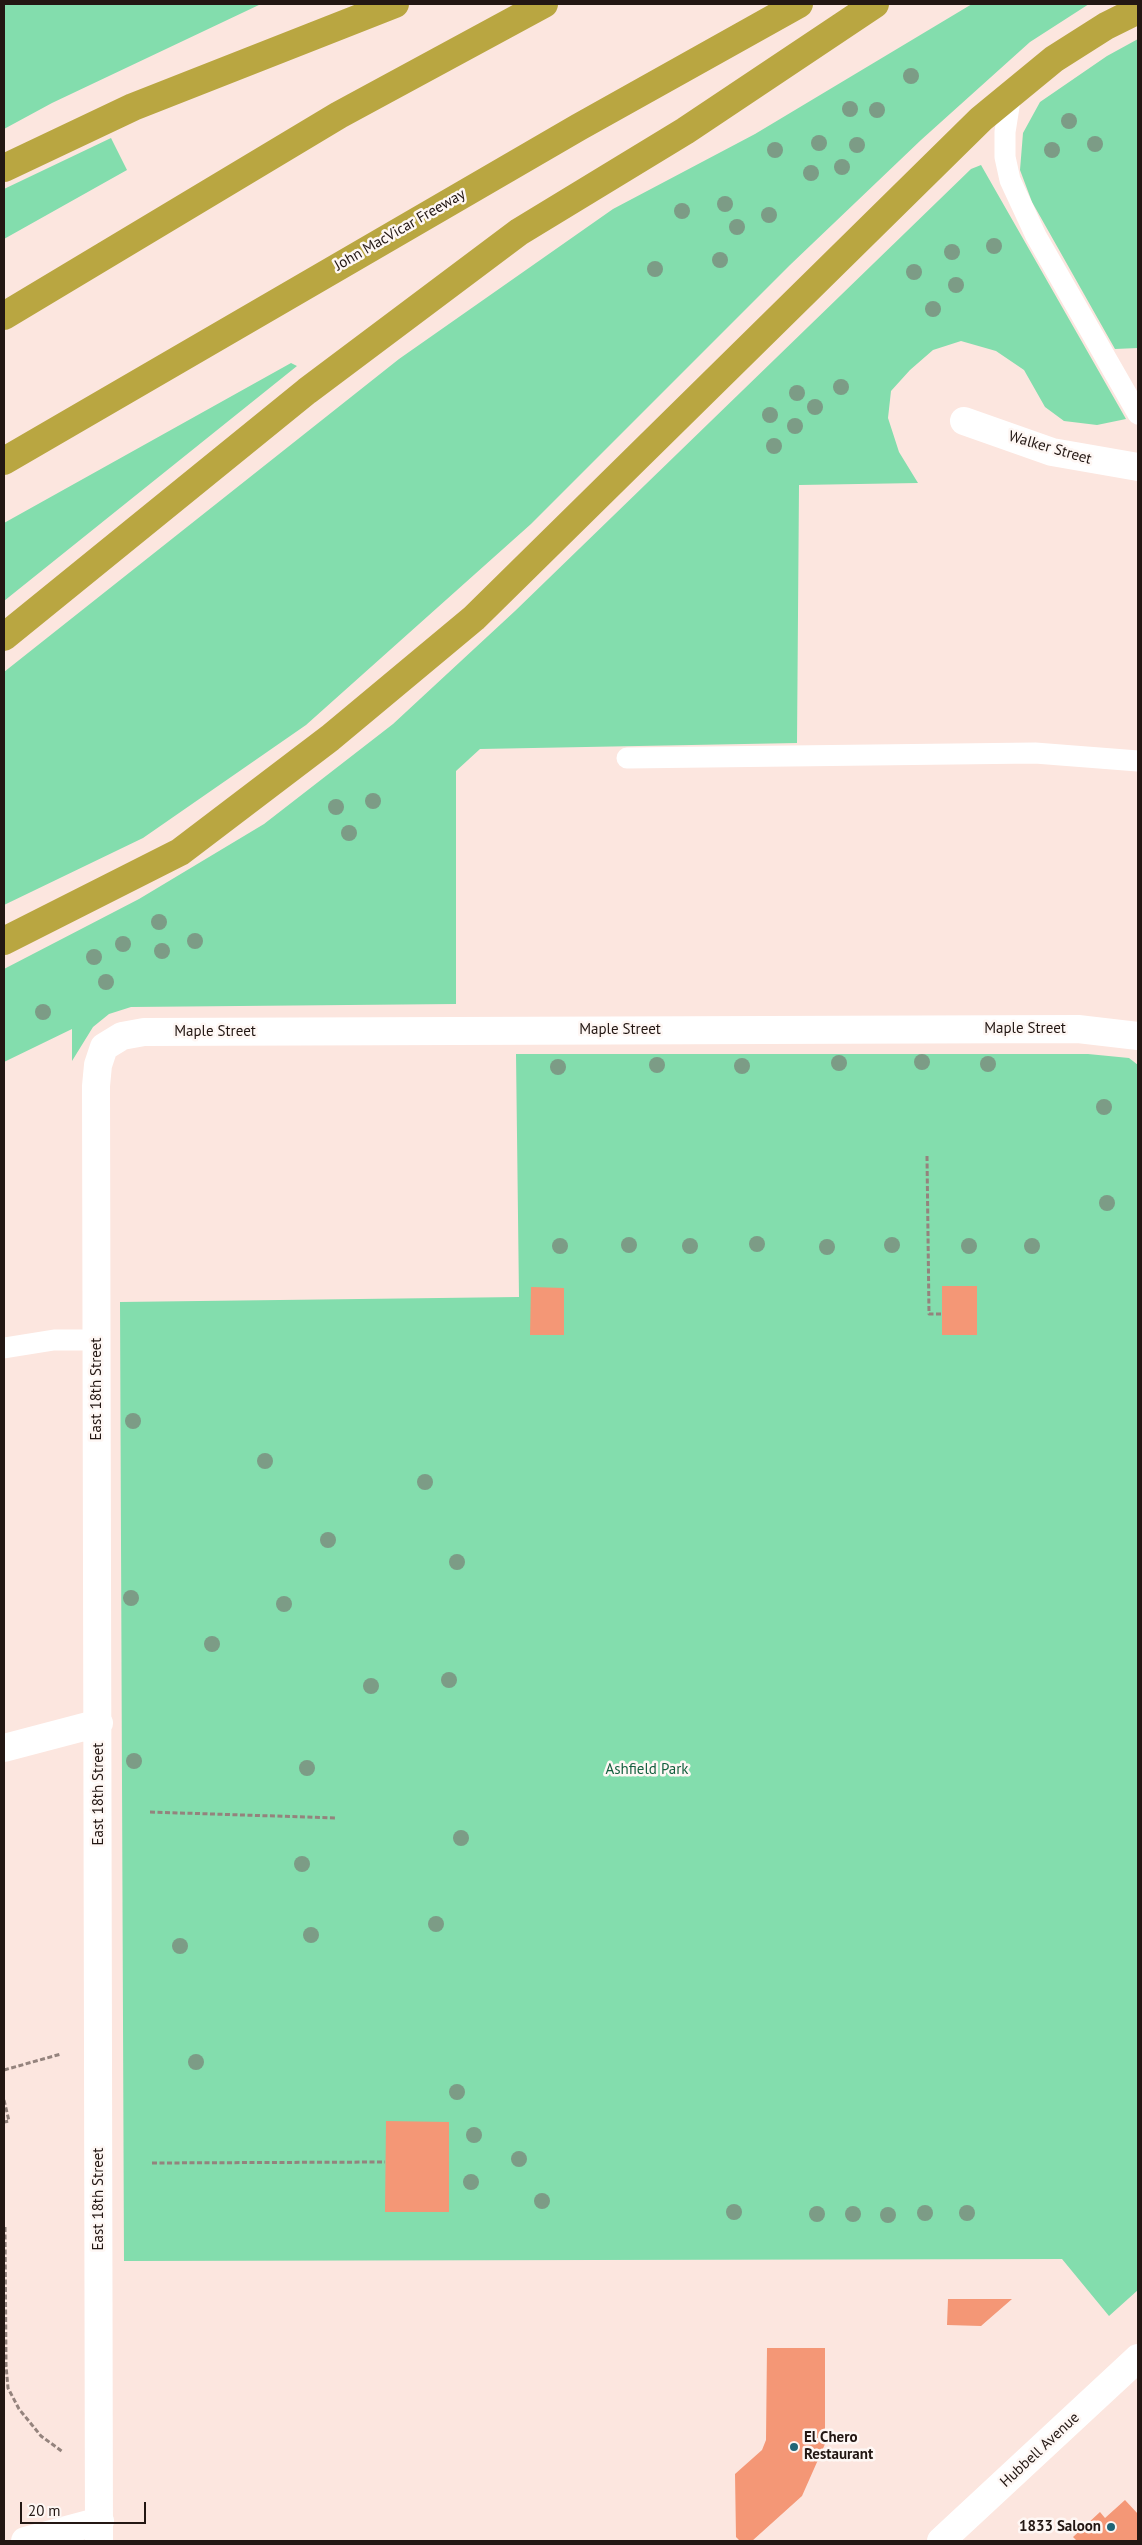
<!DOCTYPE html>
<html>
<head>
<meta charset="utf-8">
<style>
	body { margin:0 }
	#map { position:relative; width:1142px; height:2545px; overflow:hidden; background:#fce6df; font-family:"PT Sans",sans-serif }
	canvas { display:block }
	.frame { position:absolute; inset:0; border:5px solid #231713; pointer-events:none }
	.scale { position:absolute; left:20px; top:2502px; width:126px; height:22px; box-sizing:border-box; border:2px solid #231713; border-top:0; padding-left:6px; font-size:15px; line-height:18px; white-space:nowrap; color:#231713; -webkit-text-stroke:4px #fef7f4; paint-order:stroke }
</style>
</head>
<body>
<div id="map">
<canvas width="1142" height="2545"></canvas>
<div class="frame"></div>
<div class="scale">20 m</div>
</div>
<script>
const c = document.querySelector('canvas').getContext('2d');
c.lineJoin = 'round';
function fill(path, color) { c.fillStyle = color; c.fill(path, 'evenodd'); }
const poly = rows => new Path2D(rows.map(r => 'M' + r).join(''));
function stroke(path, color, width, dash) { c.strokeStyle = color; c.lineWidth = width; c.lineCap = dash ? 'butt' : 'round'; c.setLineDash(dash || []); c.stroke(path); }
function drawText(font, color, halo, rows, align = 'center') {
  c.font = font + ' "PT Sans",sans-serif'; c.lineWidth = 5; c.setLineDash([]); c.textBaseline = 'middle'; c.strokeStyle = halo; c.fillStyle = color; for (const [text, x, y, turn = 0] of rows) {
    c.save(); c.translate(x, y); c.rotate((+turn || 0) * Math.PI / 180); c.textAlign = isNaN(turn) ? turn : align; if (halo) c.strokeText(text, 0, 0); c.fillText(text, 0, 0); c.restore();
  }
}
fill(poly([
	[4,4,261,4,52,103,4,129],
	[972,4,1089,4,1030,42,921,140,790,265,531,524,306,725,143,838,4,905,4,672,399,359,613,209,755,134],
	[1138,39,1138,348,1115,349,1032,202,1020,170,1023,133,1040,102,1107,56],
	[111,138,127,170,4,239,4,189],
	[981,165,1126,419,1097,425,1064,421,1045,407,1024,370,996,351,961,341,933,350,910,370,891,391,888,418,899,452,918,483,799,485,797,743,480,749,456,771,456,1004,131,1007,109,1014,93,1027,72,1061,72,1029,4,1062,4,969,139,899,264,824,393,724,515,611,971,169],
	[291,363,297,366,4,601,4,523],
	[516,1054,1088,1054,1129,1058,1138,1065,1138,2290,1109,2316,1062,2259,124,2261,120,1302,519,1297]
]), '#83ddad');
fill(poly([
	[942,1286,977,1286,977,1335,942,1335],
	[531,1287,564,1288,564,1335,530,1335],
	[386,2121,449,2122,449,2212,385,2212],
	[948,2299,1012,2299,981,2326,947,2325],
	[767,2348,825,2348,825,2444,802,2496,752,2541,740,2541,736,2537,735,2474,762,2450,766,2440],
	[1125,2500,1138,2514,1138,2541,1077,2541,1073,2537,1100,2512,1105,2518]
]), '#f49776');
stroke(poly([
	[927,1156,929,1314,942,1314],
	[150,1812,336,1818],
	[4,2070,61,2054],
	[4,2100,9,2121,4,2122],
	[152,2163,385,2162],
	[5,2227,6,2366,8,2388,19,2409,41,2436,63,2452]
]), '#94837d', 3, [5, 2.5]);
stroke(poly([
	[1011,94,1005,132,1005,157,1010,180,1036,236,1138,414],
	[627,758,1035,753,1138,761],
	[4,1348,54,1340,97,1340]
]), '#fff', 21);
stroke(poly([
	[964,421,1052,452,1138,467],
	[4,1748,99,1723],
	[25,2541,100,2521],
	[99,2541,96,1086,98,1065,104,1047,122,1036,144,1032,1078,1029,1138,1036]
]), '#fff', 28);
stroke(poly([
	[941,2541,1138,2358]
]), '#fff', 28);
stroke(poly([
	[4,168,133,107,395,4],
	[4,316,339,115,544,4],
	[4,461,579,127,799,4],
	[4,637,307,391,519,232,685,131,875,4],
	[4,941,180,852,330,738,474,618,981,119,1054,59,1106,26,1138,10]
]), '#b9a641', 28);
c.fillStyle = '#7c9c86';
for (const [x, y] of [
	[911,76],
	[850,109],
	[877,110],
	[1069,121],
	[819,143],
	[1095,144],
	[857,145],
	[775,150],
	[1052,150],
	[842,167],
	[811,173],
	[725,204],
	[682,211],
	[769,215],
	[737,227],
	[994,246],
	[952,252],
	[720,260],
	[655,269],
	[914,272],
	[956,285],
	[933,309],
	[841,387],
	[797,393],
	[815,407],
	[770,415],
	[795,426],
	[774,446],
	[373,801],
	[336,807],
	[349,833],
	[159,922],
	[195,941],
	[123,944],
	[162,951],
	[94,957],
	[106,982],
	[43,1012],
	[922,1062],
	[839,1063],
	[988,1064],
	[657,1065],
	[742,1066],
	[558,1067],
	[1104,1107],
	[1107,1203],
	[757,1244],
	[629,1245],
	[892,1245],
	[560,1246],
	[690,1246],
	[969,1246],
	[1032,1246],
	[827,1247],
	[133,1421],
	[265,1461],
	[425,1482],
	[328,1540],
	[457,1562],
	[131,1598],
	[284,1604],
	[212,1644],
	[449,1680],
	[371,1686],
	[134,1761],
	[307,1768],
	[461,1838],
	[302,1864],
	[436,1924],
	[311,1935],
	[180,1946],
	[196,2062],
	[457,2092],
	[474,2135],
	[519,2159],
	[471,2182],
	[542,2201],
	[734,2212],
	[925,2213],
	[967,2213],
	[817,2214],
	[853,2214],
	[888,2215]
]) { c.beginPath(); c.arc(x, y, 8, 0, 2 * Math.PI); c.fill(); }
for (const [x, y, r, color] of [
	[794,2447,5,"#216576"],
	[1111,2527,5,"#216576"]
]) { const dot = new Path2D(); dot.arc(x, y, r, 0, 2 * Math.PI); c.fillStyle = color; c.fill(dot); stroke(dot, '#fef7f4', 2); }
drawText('15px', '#231713', '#fef7f4', [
	["John MacVicar Freeway",400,230,-30],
	["Walker Street",1050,448,16],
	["Maple Street",1025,1029],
	["Maple Street",620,1030],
	["Maple Street",215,1032],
	["East 18th Street",97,1389,-90],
	["East 18th Street",99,1794,-90],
	["East 18th Street",99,2199,-90],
	["Hubbell Avenue",1040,2450,-43]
]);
drawText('15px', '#135f3e', '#fef7f4', [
	["Ashfield Park",647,1770]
]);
drawText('bold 15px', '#231713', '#fef7f4', [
	["El Chero",804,2438],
	["Restaurant",804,2455],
	["1833 Saloon",1101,2527,"right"]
], 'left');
</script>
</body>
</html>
